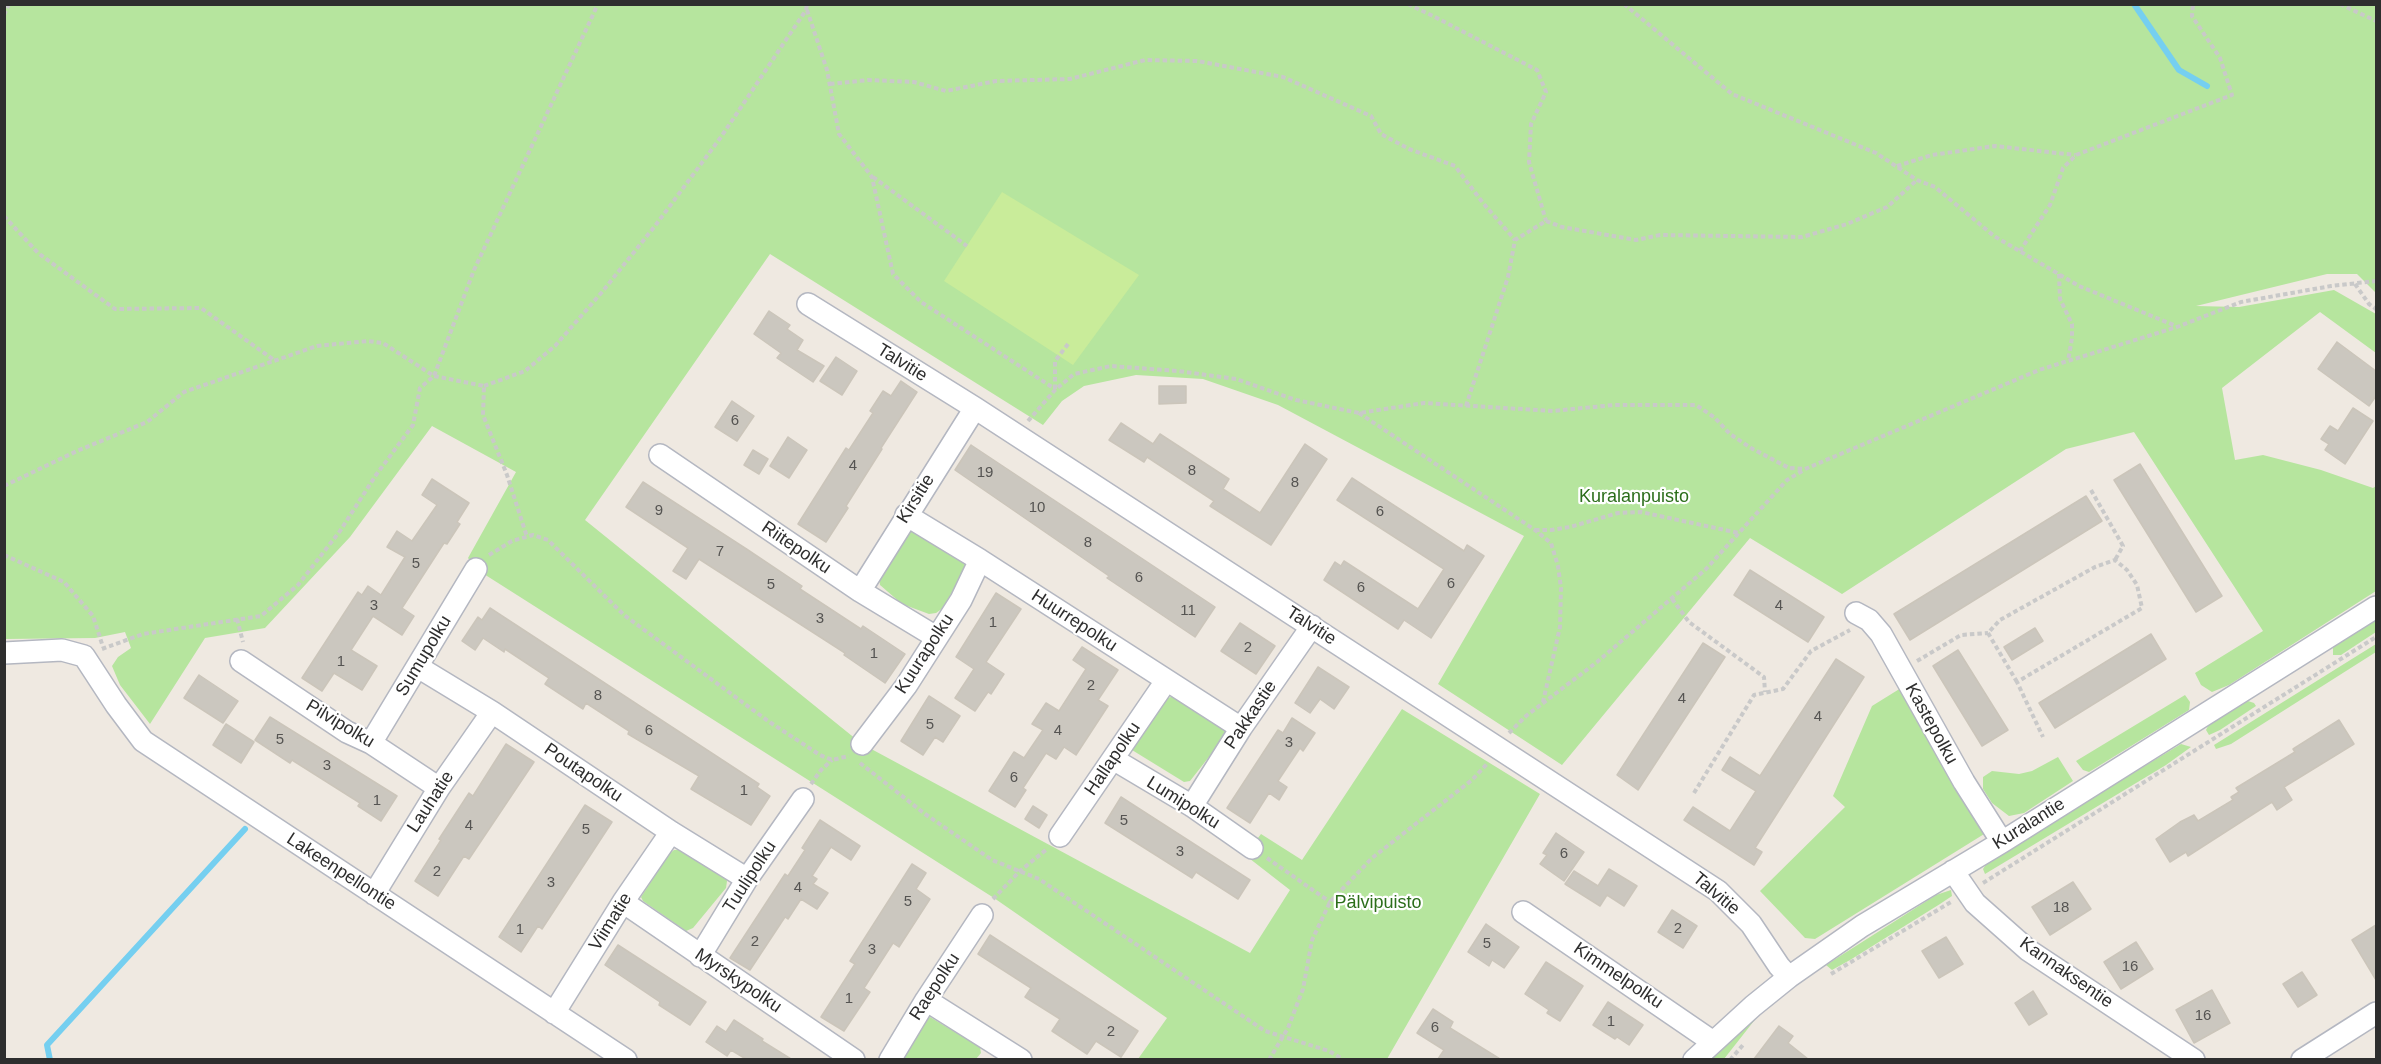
<!DOCTYPE html>
<html>
<head>
<meta charset="utf-8">
<style>
	body { margin:0 }
	#map { position:relative; width:2381px; height:1064px; overflow:hidden; background:#efe9e1; font-family:Arial,sans-serif }
	canvas { display:block }
	.frame { position:absolute; inset:0; border:6px solid #2e2e2e; pointer-events:none }
</style>
</head>
<body>
<div id="map">
<canvas width="2381" height="1064"></canvas>
<div class="frame"></div>
</div>
<script>
const c = document.querySelector('canvas').getContext('2d');
c.lineJoin = 'round';
function fill(path, color) { c.fillStyle = color; c.fill(path, 'evenodd'); }
const poly = rows => new Path2D(rows.map(r => 'M' + r).join(''));
function stroke(path, color, width, dash) { c.strokeStyle = color; c.lineWidth = width; c.lineCap = dash ? 'butt' : 'round'; c.setLineDash(dash || []); c.stroke(path); }
function drawText(font, color, halo, rows, align = 'center') {
  c.font = font + ' Arial,sans-serif'; c.lineWidth = 4.5; c.setLineDash([]); c.textBaseline = 'middle'; c.strokeStyle = halo; c.fillStyle = color; for (const [text, x, y, turn = 0] of rows) {
    c.save(); c.translate(x, y); c.rotate((+turn || 0) * Math.PI / 180); c.textAlign = isNaN(turn) ? turn : align; if (halo) c.strokeText(text, 0, 0); c.fillText(text, 0, 0); c.restore();
  }
}
fill(poly([
	[5,5,2376,5,2376,293,2357,274,2327,274,2196,306,2239,307,2334,290,2376,314,2376,353,2320,312,2222,388,2235,460,2263,455,2321,470,2373,488,2376,486,2376,591,2229,685,2212,692,2201,685,2195,673,2263,631,2134,432,2066,449,1842,594,1750,538,1562,765,1438,684,1524,536,1278,405,1203,379,1136,375,1084,386,1062,401,1043,425,770,254,585,520,862,744,1250,953,1290,890,1245,855,1261,834,1302,860,1402,709,1540,794,1387,1059,1138,1059,1167,1018,994,898,476,569,468,558,516,472,432,426,350,537,265,628,205,638,150,724,120,685,112,666,118,657,131,648,125,632,95,638,5,639],
	[909,527,967,562,965,569,943,608,936,613,929,614,902,604,880,585,879,578],
	[2376,619,2376,632,2341,655,2333,655,2333,648,2339,641],
	[2376,644,2376,652,2231,744,2216,749,2214,745],
	[1901,688,1989,831,1815,939,1805,938,1760,891,1845,807,1833,796,1872,706],
	[2185,695,2190,702,2189,710,2115,756,2089,772,2083,770,2076,761],
	[1175,696,1226,730,1227,734,1190,781,1184,782,1132,750,1134,744,1167,698],
	[2248,701,2254,703,2256,706,2220,730,2209,735,2206,730,2209,724],
	[2181,744,2191,747,2166,765,1985,874,1983,869,1989,860],
	[2058,757,2073,781,2024,813,2009,816,1992,803,1983,789,1983,777,1992,771,2019,774,2032,771],
	[674,850,684,850,724,872,727,881,726,888,693,928,686,931,643,901,641,897,669,854],
	[1951,890,1952,896,1940,904,1850,960,1832,970,1826,965,1936,895],
	[1761,1012,1724,1059,1712,1060,1716,1051],
	[930,1017,980,1047,981,1053,976,1059,898,1060,925,1019]
]), '#b6e59e');
fill(poly([
	[1002,192,1139,275,1073,365,944,281]
]), '#c9ec9a');
stroke(poly([
	[2134,4,2179,70,2207,86],
	[50,1060,47,1045,245,829]
]), '#75cff0', 6);
const building = poly([
	[769,311,790,325,787,329,803,340,797,350,824,366,813,382,777,358,781,353,754,334,769,311],
	[2337,342,2376,371,2376,396,2369,406,2318,369,2337,342],
	[836,357,857,371,842,395,820,381,836,357],
	[901,381,917,392,881,448,882,449,846,506,848,508,826,542,798,524,846,448,849,450,873,413,870,411,883,391,891,396,901,381],
	[1159,386,1186,386,1186,403,1159,404,1159,386],
	[732,401,754,416,737,441,715,427,732,401],
	[2353,408,2373,421,2345,464,2325,450,2329,444,2321,439,2330,426,2338,431,2353,408],
	[1121,423,1153,444,1160,434,1229,479,1223,489,1260,513,1305,444,1327,459,1271,545,1210,506,1214,501,1147,457,1144,462,1109,440,1121,423],
	[788,437,807,450,789,478,770,466,788,437],
	[971,445,1215,607,1195,637,1107,578,1109,576,955,470,971,445],
	[753,450,768,459,759,474,744,465,753,450],
	[2140,464,2222,596,2196,612,2114,480,2140,464],
	[1352,478,1464,551,1467,545,1484,556,1431,638,1404,620,1398,629,1324,580,1335,562,1341,566,1344,561,1418,609,1444,569,1337,500,1352,478],
	[432,479,469,503,457,522,460,524,447,544,444,543,402,608,414,616,402,635,373,616,351,650,377,666,362,690,334,673,322,691,302,678,358,592,362,595,368,586,381,595,405,557,387,547,397,531,412,541,437,505,422,495,432,479],
	[643,482,748,550,802,586,800,589,861,629,863,626,905,654,885,683,844,655,845,653,699,559,686,579,673,571,688,548,626,507,643,482],
	[2086,496,2102,521,1910,640,1894,614,2086,496],
	[1750,570,1824,617,1808,642,1734,595,1750,570],
	[996,593,1021,609,986,662,1004,674,991,694,988,692,975,711,955,698,974,669,956,657,996,593],
	[490,608,759,784,757,787,770,796,751,825,691,789,699,776,628,734,629,731,586,703,583,709,545,684,549,678,505,649,504,652,483,638,475,650,462,641,478,617,482,620,490,608],
	[1240,623,1275,646,1256,674,1221,651,1240,623],
	[2035,628,2043,641,2012,660,2004,647,2035,628],
	[2151,634,2166,659,2055,728,2039,703,2151,634],
	[1703,643,1725,657,1638,790,1617,775,1703,643],
	[1082,647,1118,670,1098,700,1108,706,1076,755,1064,747,1056,759,1046,753,1023,788,1026,790,1015,807,989,791,1014,752,1024,758,1043,730,1032,724,1046,703,1059,711,1086,669,1073,660,1082,647],
	[1958,650,2008,730,1982,746,1933,666,1958,650],
	[1836,659,1864,677,1755,848,1762,852,1754,865,1684,820,1693,807,1730,831,1756,791,1722,770,1730,757,1760,776,1836,659],
	[1318,667,1349,687,1334,709,1320,699,1310,713,1295,703,1318,667],
	[199,675,238,701,223,723,184,698,199,675],
	[929,696,960,716,943,742,935,737,923,755,901,741,929,696],
	[270,717,397,796,381,821,358,806,360,803,292,760,290,763,255,740,270,717],
	[1292,718,1315,733,1303,751,1300,748,1278,781,1287,787,1279,800,1269,793,1250,823,1227,808,1278,730,1283,733,1292,718],
	[2339,720,2354,744,2284,787,2292,800,2277,810,2272,802,2188,856,2186,852,2170,862,2156,839,2180,822,2194,815,2198,821,2233,800,2231,797,2239,792,2236,788,2295,752,2293,749,2339,720],
	[226,724,254,742,241,763,213,745,226,724],
	[506,744,534,762,469,859,464,856,438,896,415,881,441,840,439,839,469,793,473,796,506,744],
	[1121,797,1250,880,1238,899,1196,872,1192,878,1105,823,1121,797],
	[585,805,612,822,542,929,538,926,521,952,499,937,585,805],
	[1033,806,1047,815,1039,828,1025,819,1033,806],
	[820,820,860,846,851,860,831,847,812,876,817,879,813,884,828,893,817,909,801,899,788,919,785,917,750,970,730,958,785,874,788,876,805,850,802,848,820,820],
	[1556,833,1584,852,1564,881,1540,864,1547,855,1543,853,1556,833],
	[912,864,926,873,916,889,930,899,899,947,893,943,864,988,870,992,844,1031,821,1017,855,964,850,961,912,864],
	[1609,869,1637,886,1624,906,1607,895,1600,906,1565,884,1574,871,1598,886,1609,869],
	[2073,882,2091,909,2050,935,2032,907,2073,882],
	[1672,910,1697,926,1683,948,1658,932,1672,910],
	[1486,924,1519,947,1504,968,1492,960,1489,966,1468,952,1486,924],
	[2376,925,2376,980,2352,940,2376,925],
	[990,935,1138,1031,1121,1057,1096,1041,1087,1054,1052,1031,1060,1019,1025,997,1031,988,978,954,990,935],
	[1946,937,1963,964,1939,978,1922,951,1946,937],
	[2136,942,2153,969,2121,989,2104,962,2136,942],
	[618,945,706,1002,690,1025,659,1005,660,1002,605,965,618,945],
	[1546,962,1583,986,1560,1021,1547,1013,1549,1010,1525,994,1546,962],
	[2302,972,2317,995,2298,1007,2283,984,2302,972],
	[2212,990,2230,1023,2194,1043,2176,1010,2212,990],
	[2033,991,2047,1014,2029,1025,2015,1003,2033,991],
	[1608,1002,1643,1025,1629,1045,1617,1037,1615,1039,1593,1025,1608,1002],
	[1433,1009,1453,1022,1450,1028,1500,1059,1438,1059,1444,1050,1417,1033,1433,1009],
	[734,1020,763,1039,762,1041,791,1059,746,1059,731,1050,727,1056,706,1042,717,1026,726,1032,734,1020],
	[1779,1026,1793,1036,1788,1043,1808,1059,1754,1059,1779,1026]
]);
fill(building, '#cbc7bf');
stroke(building, '#cbc5ba', 1.5);
const minor = poly([
	[808,304,975,408,1718,891,1751,924,1779,966,1789,977],
	[660,455,860,591,936,637],
	[906,515,980,560,1241,728],
	[860,591,975,408],
	[1856,613,1869,620,1881,634,1964,782,2002,842],
	[4,653,62,650,84,656,116,705,143,741,626,1060],
	[241,661,347,732,371,743,439,788],
	[418,667,492,712,671,832,747,879],
	[371,743,476,569],
	[862,744,906,686,961,600,980,560],
	[1113,759,1192,806,1252,848],
	[1192,806,1241,728,1312,626],
	[1060,836,1166,681],
	[1953,871,1975,903,2028,950,2194,1060],
	[374,894,439,788,492,712],
	[623,902,854,1060],
	[1523,912,1713,1042],
	[700,956,747,879,803,799],
	[926,1000,1021,1060],
	[554,1013,623,902,671,832],
	[890,1060,926,1000,982,915],
	[1694,1060,1753,1006,1789,977,1862,926,2002,842,2376,607],
	[2302,1060,2376,1013]
]);
stroke(minor, '#b4b7c1', 24);
stroke(poly([
	[1408,4,1433,16,1537,70,1546,92,1531,124,1529,162,1546,221],
	[1624,4,1732,94,1876,153,1917,180,1935,187,1994,236,2079,286,2176,326],
	[2340,4,2376,21],
	[807,10,827,70,839,134,872,177,893,274,921,302,1055,389],
	[4,15,9,4],
	[830,84,868,80,914,82,946,91,996,81,1070,79,1145,60,1197,61,1283,77,1371,116,1381,134,1409,149,1455,166,1483,203,1515,240],
	[1897,166,1932,155,1995,146,2075,155],
	[873,177,967,246],
	[4,216,38,253,115,309,201,308,274,360],
	[1546,221,1562,227,1636,240,1660,235,1802,237,1847,224,1887,207,1917,180],
	[2020,251,2050,205,2063,168,2076,155,2232,95,2220,58,2192,16,2193,4],
	[2059,274,2060,299,2072,324,2072,338,2068,361],
	[2355,284,2369,304,2376,309],
	[484,386,525,371,555,346,602,292,655,226,721,137,806,10,807,4],
	[1055,389,1055,361,1068,344],
	[1466,406,1508,277,1515,240,1546,221],
	[1359,413,1535,530,1551,543,1558,566,1561,588,1560,627,1543,702],
	[1028,421,1055,390,1074,374,1111,366,1178,371,1236,379,1296,400,1359,413,1424,403,1553,411,1614,405,1696,405,1714,417,1730,434,1751,448,1789,468,1805,469,2039,370,2177,327,2241,302,2331,286,2376,281],
	[4,486,77,451,147,422,184,392,317,346,368,341,383,343,434,376,484,386,483,415,507,475,527,537],
	[2091,490,2123,546,2115,560],
	[1535,530,1551,530,1570,527,1618,513,1641,512,1739,533],
	[4,555,64,582,93,616,103,647],
	[489,555,512,541,533,535,548,540,624,615,768,721,820,755,832,760,849,756],
	[1672,599,1689,622,1764,677,1765,692],
	[237,619,243,642],
	[102,649,143,634,261,616,298,585,340,531,376,475,413,425,420,388,434,376,474,270,598,4],
	[1917,661,1961,635,1988,633],
	[2017,682,1988,633,2000,620,2095,567,2115,560,2127,570,2137,585,2142,608,2017,682,2043,737],
	[1509,733,1526,716,1597,662,1706,569,1787,480,1804,470],
	[860,763,925,814,992,860,1039,879,1265,1031,1329,1051,1344,1060],
	[811,784,821,770,832,760],
	[1694,793,1754,695,1783,689,1811,651,1850,630],
	[1267,858,1330,902],
	[1983,883,2376,637],
	[993,899,1020,871,1047,849],
	[1831,974,1951,902],
	[1269,1060,1288,1028,1303,989,1312,940,1330,902,1372,858,1472,780,1487,764],
	[1730,1060,1743,1045]
]), '#c9c9c9', 4, [4.5, 3]);
stroke(minor, '#fff', 21);
drawText('15px', '#555452', null, [
	["6",735,421],
	["4",853,466],
	["8",1192,471],
	["19",985,473],
	["8",1295,483],
	["10",1037,508],
	["9",659,511],
	["6",1380,512],
	["8",1088,543],
	["7",720,552],
	["5",416,564],
	["6",1139,578],
	["6",1451,584],
	["5",771,585],
	["6",1361,588],
	["3",374,606],
	["4",1779,606],
	["11",1188,611],
	["3",820,619],
	["1",993,623],
	["2",1248,648],
	["1",874,654],
	["1",341,662],
	["2",1091,686],
	["8",598,696],
	["4",1682,699],
	["4",1818,717],
	["5",930,725],
	["6",649,731],
	["4",1058,731],
	["5",280,740],
	["3",1289,743],
	["3",327,766],
	["6",1014,778],
	["1",744,791],
	["1",377,801],
	["5",1124,821],
	["4",469,826],
	["5",586,830],
	["3",1180,852],
	["6",1564,854],
	["2",437,872],
	["3",551,883],
	["4",798,888],
	["5",908,902],
	["18",2061,908],
	["2",1678,929],
	["1",520,930],
	["2",755,942],
	["5",1487,944],
	["3",872,950],
	["16",2130,967],
	["1",849,999],
	["16",2203,1016],
	["1",1611,1022],
	["6",1435,1028],
	["2",1111,1032]
]);
drawText('18px', '#2e2e2e', '#fff', [
	["Talvitie",902,363,32],
	["Kirsitie",916,499,-58],
	["Riitepolku",796,548,34],
	["Huurrepolku",1074,621,33],
	["Talvitie",1311,626,33],
	["Kuurapolku",925,654,-57],
	["Sumupolku",424,656,-59],
	["Pakkastie",1251,715,-56],
	["Pilvipolku",340,724,31],
	["Kastepolku",1931,724,61],
	["Hallapolku",1113,759,-56],
	["Poutapolku",583,773,34],
	["Lauhatie",431,802,-57],
	["Lumipolku",1183,803,32],
	["Kuralantie",2029,824,-32],
	["Lakeenpellontie",341,872,33],
	["Tuulipolku",750,877,-57],
	["Talvitie",1716,894,40],
	["Viimatie",611,922,-58],
	["Kannaksentie",2066,973,35],
	["Kimmelpolku",1618,976,34],
	["Myrskypolku",738,981,34],
	["Raepolku",935,987,-57]
]);
drawText('18px', '#2c6e1b', '#fff', [
	["Kuralanpuisto",1634,497],
	["Pälvipuisto",1378,903]
]);
</script>
</body>
</html>
